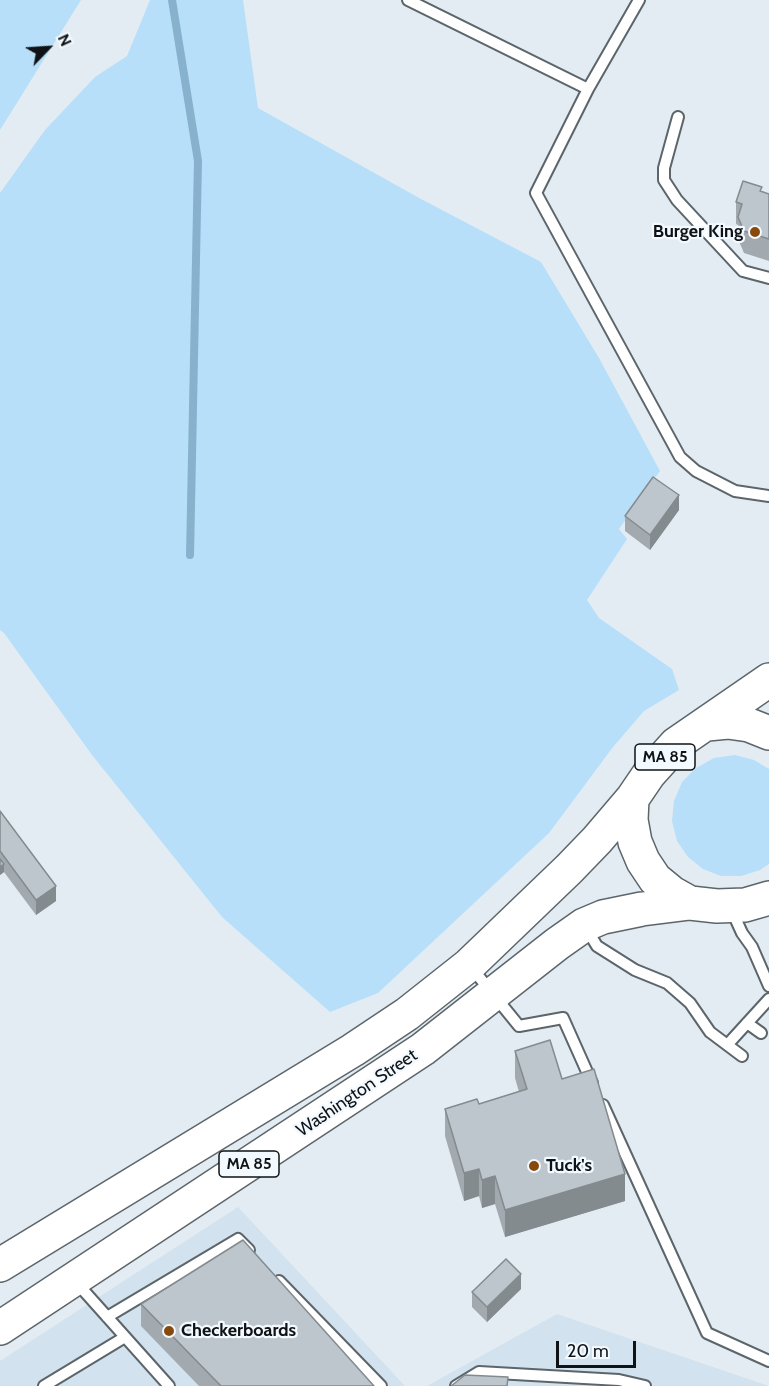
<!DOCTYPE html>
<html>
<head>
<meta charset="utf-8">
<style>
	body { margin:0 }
	#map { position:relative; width:769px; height:1386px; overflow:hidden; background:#e3ecf3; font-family:Cabin,sans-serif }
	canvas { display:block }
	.north { position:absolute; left:18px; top:18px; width:60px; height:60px; -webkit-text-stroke:4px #f2f9ff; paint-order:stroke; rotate:65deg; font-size:16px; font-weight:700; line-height:24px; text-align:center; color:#0f1315 }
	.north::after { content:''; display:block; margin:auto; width:21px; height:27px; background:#0f1315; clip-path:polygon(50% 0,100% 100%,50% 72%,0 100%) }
	.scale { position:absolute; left:556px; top:1341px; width:80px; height:27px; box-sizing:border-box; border:3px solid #0f1315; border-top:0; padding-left:8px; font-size:18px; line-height:21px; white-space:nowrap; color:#0f1315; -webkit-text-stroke:4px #f2f9ff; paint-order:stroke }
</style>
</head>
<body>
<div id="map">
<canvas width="769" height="1386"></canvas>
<div class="north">N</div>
<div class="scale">20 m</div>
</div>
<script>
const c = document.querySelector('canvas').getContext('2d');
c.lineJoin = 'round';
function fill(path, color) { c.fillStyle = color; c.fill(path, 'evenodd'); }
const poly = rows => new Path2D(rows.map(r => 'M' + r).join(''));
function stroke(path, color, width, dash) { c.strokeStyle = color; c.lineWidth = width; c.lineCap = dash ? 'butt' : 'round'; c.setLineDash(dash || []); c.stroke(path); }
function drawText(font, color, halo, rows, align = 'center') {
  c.font = font + ' Cabin,sans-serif'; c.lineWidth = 4.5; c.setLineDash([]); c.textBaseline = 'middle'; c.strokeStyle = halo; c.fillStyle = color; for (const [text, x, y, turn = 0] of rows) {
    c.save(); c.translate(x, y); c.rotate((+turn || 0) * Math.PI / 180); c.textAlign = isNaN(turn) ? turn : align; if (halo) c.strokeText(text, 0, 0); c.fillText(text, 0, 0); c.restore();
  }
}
fill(poly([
	[238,1207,405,1386,0,1386,0,1361],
	[557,1314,769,1386,427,1386]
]), '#d2e2ee');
fill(poly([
	[0,0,81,0,0,130],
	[150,0,243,0,258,108,421,199,541,262,599,358,660,471,619,529,627,539,587,600,599,618,672,669,679,690,644,711,613,747,549,833,378,993,330,1012,222,917,92,755,4,633,0,630,0,193,45,130,95,77,127,56],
	[735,755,754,760,769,769,769,864,760,870,741,876,721,876,703,869,688,857,677,841,672,821,674,801,682,782,696,768,714,758]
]), '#b7dff9');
stroke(poly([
	[172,0,198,161,190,555]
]), '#87b1cc', 8);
const lane = poly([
	[408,0,588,89],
	[639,0,588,89,536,193,680,457,696,471,735,491,769,496],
	[678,117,664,168,664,180,677,200,743,271,769,278],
	[732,911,742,933,752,947,769,986],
	[586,928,597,946,635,970,667,983,690,1003,710,1032,742,1056],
	[471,967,519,1026,563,1018,592,1083],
	[747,1023,761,1033],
	[728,1044,769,999],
	[603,1105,707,1333,769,1361],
	[279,1281,381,1386],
	[76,1282,169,1386],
	[107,1317,238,1239,249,1250],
	[44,1386,125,1337],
	[456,1386,479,1372,619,1380,645,1386]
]);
const primary = poly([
	[707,724,728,722,749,725,769,733],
	[632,799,631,820,635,842,643,861,655,879,672,893,690,903],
	[0,1265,353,1050,407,1014,469,965,569,869,597,840,632,799,649,774,676,744,769,680],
	[0,1328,423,1049,557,944,584,925,603,917,642,909,690,903,717,906,745,905,769,898]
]);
stroke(lane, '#5c656a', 14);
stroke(primary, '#5c656a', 36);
stroke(lane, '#fff', 10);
stroke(primary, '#fff', 33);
fill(poly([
	[762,191,769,194,769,261,744,253,738,239,738,225,736,224,736,202],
	[679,510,650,550,625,531,625,516],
	[0,811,56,901,36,915,4,872,0,875],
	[515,1051,562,1079,625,1201,505,1237,495,1204,482,1208,479,1196,464,1201,445,1136,445,1109,479,1104,519,1092,515,1078],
	[521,1289,487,1322,472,1307,472,1292],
	[141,1304,374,1386,199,1386,141,1326]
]), '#a2aaaf');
fill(poly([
	[679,495,679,510,650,550,650,535],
	[4,864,4,872,0,875,0,867],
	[56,886,56,901,36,915,36,900],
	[479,1169,479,1196,464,1201,464,1173],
	[625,1174,625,1201,505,1237,505,1210],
	[495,1176,495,1204,482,1208,482,1180],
	[521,1274,521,1289,487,1322,487,1307]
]), '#848b8f');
const building = poly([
	[743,181,762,187,760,191,769,194,769,239,744,231,738,217,742,204,736,202,743,181],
	[653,477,679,495,650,535,625,516,653,477],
	[0,811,56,886,36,900,0,851,0,811],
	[0,859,4,864,0,867,0,859],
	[550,1040,562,1079,594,1069,625,1174,505,1210,495,1176,482,1180,479,1169,464,1173,445,1109,477,1099,479,1104,527,1089,515,1051,550,1040],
	[243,1240,374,1386,221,1386,141,1304,243,1240],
	[506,1259,521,1274,487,1307,472,1292,506,1259],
	[465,1375,508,1377,507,1386,451,1386,465,1375]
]);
fill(building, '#bcc6cc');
stroke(building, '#848b8f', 1.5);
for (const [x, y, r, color] of [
	[755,232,6,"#884a0c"],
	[534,1166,6,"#884a0c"],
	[169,1331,6,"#884a0c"]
]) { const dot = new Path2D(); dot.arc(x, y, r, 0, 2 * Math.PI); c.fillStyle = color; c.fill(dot); stroke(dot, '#f2f9ff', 2); }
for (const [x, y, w] of [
	[665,757,60],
	[249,1164,60]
]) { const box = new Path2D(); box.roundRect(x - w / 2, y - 13, w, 26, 4.5); c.fillStyle = '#f2f9ff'; c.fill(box); stroke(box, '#0f1315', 1.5); }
drawText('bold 16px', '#0f1315', null, [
	["MA 85",665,757],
	["MA 85",249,1164]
]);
drawText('bold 18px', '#0f1315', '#f2f9ff', [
	["Burger King",743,232,"right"],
	["Tuck's",546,1166],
	["Checkerboards",181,1331]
], 'left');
drawText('18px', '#0f1315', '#f2f9ff', [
	["Washington Street",357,1093,-34]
]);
</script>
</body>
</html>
